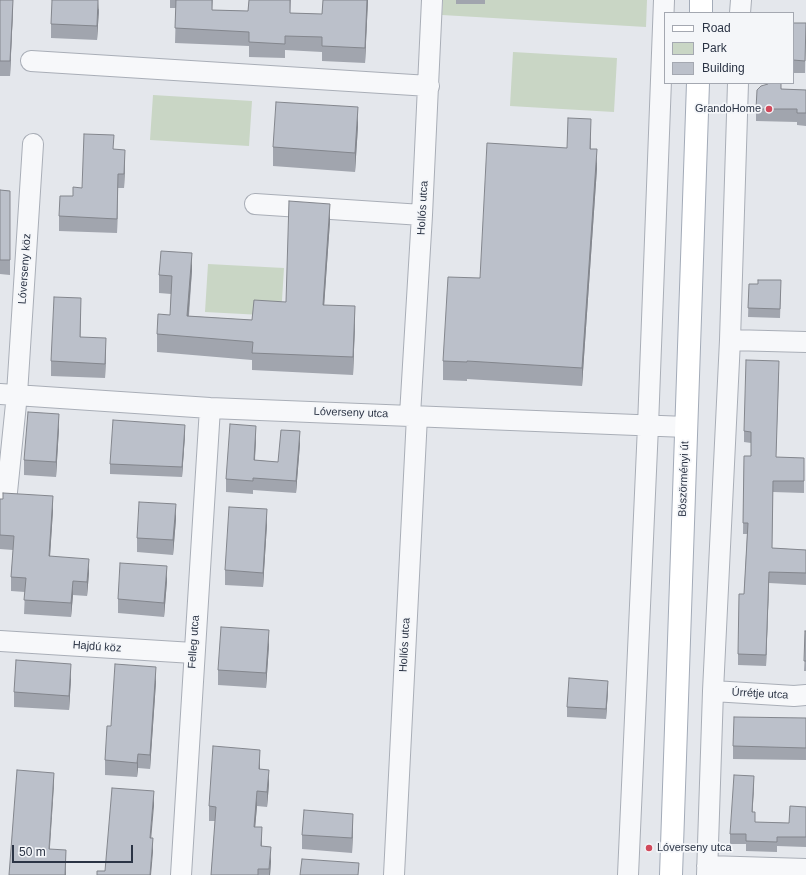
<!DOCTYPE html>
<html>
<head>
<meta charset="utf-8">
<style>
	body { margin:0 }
	#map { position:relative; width:806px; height:875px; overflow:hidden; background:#e4e7ec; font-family:Arial,sans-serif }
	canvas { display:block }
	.legend { position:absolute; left:664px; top:12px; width:130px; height:72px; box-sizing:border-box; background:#f4f6f9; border:1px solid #a4a8b1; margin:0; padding:5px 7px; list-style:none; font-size:12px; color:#2b3445 }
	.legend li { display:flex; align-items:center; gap:8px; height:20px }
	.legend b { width:20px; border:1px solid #a4a8b1 }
	.scale { position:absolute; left:12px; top:845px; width:121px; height:18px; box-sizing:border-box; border:2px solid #2b3445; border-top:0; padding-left:5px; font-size:12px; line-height:14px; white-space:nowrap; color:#2b3445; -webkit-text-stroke:3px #f4f6f9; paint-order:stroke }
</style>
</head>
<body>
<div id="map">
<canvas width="806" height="875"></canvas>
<ul class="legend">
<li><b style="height:5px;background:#fff"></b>Road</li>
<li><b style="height:11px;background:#c9d6c5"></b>Park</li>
<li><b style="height:11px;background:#bbc0ca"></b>Building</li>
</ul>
<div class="scale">50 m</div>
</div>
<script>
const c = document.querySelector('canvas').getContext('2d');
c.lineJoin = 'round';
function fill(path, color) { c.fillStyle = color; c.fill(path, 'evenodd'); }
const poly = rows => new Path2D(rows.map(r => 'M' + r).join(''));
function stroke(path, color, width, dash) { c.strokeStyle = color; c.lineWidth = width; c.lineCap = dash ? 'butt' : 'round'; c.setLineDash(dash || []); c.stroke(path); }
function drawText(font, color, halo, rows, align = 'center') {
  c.font = font + ' Arial,sans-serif'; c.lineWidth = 3.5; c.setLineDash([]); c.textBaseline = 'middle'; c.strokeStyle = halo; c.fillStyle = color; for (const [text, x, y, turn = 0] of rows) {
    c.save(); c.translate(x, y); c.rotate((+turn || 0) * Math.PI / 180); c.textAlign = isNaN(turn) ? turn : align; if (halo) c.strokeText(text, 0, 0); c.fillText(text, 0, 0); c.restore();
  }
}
fill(poly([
	[443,0,647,0,646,27,442,15],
	[513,52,617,58,614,112,510,106],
	[153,95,252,101,249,146,150,140],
	[208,264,284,268,281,316,205,312]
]), '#c9d6c5');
const minor = poly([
	[740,13,741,0],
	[31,61,429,86],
	[255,204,422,215],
	[730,340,806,342],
	[0,394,210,408,686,427],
	[410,415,422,215,432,0],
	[7,492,17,394,33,144],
	[0,641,193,653],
	[713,691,794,696,806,695],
	[707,866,806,869],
	[181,875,210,408],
	[394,875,417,416],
	[628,875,648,426,664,0],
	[707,875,713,691,730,340,738,83]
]);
const major = poly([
	[701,13,701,0],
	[671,875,698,83]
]);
stroke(minor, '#a9aeb7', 22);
stroke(major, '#a3abb8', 24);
stroke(minor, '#f7f8fa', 20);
stroke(major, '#fff', 22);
fill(poly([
	[0,0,13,10,10,76,0,76],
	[170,0,213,0,212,10,248,11,249,0,291,0,290,13,322,14,323,0,368,0,365,63,322,61,322,52,285,50,285,58,249,57,249,46,175,43,176,8,170,8],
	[456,0,485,0,485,4,456,4],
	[99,9,97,40,51,38,51,24],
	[793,23,806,23,805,73,793,73],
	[768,84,782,89,806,90,806,126,797,125,797,122,756,121,756,109],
	[358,126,355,172,273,166,273,147],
	[591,138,590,149,597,168,582,386,467,379,467,381,443,380,443,361,480,278,567,148],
	[114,149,125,165,124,188,118,188,117,233,59,231,59,216,73,196,82,188],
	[0,190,10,191,10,275,0,274],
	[330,221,324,305,355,324,353,375,252,370,252,360,157,352,157,334,170,315,171,294,159,293,159,275,192,270,189,316,252,320,286,302],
	[749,284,781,290,780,318,748,317],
	[81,313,80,337,106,352,105,378,51,376,51,361],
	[779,372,776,457,804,458,804,493,773,492,772,548,806,550,806,585,769,583,766,666,738,665,738,654,744,594,747,534,743,534,744,456,751,456,751,443,744,442,744,431],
	[59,428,56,477,24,475,24,460],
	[185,435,182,477,110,474,110,464],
	[256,439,255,460,278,462,300,444,296,493,253,490,253,494,226,492,226,479],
	[0,499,53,510,50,557,89,573,87,596,73,595,71,617,24,614,25,592,11,591,11,577,13,550,0,549],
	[176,519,173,555,137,552,137,538],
	[267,524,263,587,225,585,225,570],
	[167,581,164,617,118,613,118,599],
	[806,631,806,671,804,671],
	[269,645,266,688,218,685,218,670],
	[71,679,69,710,14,707,14,692],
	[156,682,150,769,138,768,137,777,105,775,105,760,111,726],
	[608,691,606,719,567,717,567,707],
	[806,718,806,760,733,759,733,746],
	[260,764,260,769,269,784,267,807,257,806,255,827,262,842,261,846,271,861,270,875,211,875,215,821,209,821,209,806],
	[754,786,752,812,755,822,789,823,806,807,806,847,777,846,777,852,746,851,746,844,730,844,730,834],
	[353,828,352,853,302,849,302,835]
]), '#a1a5ae');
fill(poly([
	[13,0,13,10,10,76,10,61],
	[99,0,99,9,97,40,97,26],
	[367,0,368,0,365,63,365,48],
	[358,107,358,126,355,172,355,153],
	[591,119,591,138,590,168,590,149],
	[597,149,597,168,582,386,582,368],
	[125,150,125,165,124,188,124,174],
	[118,174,118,188,117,233,117,219],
	[330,204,330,221,323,322,323,305],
	[192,253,192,270,187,333,187,316],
	[81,298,81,313,80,351,80,337],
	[355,306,355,324,353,375,353,357],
	[106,338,106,352,105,378,105,364],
	[59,414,59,428,56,477,56,462],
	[185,425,185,435,182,477,182,467],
	[256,426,256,439,254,473,254,460],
	[300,431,300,444,296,493,296,481],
	[53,496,53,510,49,571,49,556],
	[176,504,176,519,173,555,173,540],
	[267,509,267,524,263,587,263,573],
	[89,559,89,573,87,596,87,582],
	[167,566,167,581,164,617,164,603],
	[769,572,769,583,766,666,766,655],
	[73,581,73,595,71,617,71,603],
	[269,630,269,645,266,688,266,673],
	[71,664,71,679,69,710,69,696],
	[156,667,156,682,150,769,150,755],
	[608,681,608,691,606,719,606,709],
	[260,750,260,764,259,783,259,769],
	[138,754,138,768,137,777,137,763],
	[269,770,269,784,267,807,267,792],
	[54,773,54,785,49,862,49,849],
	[754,776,754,786,752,822,752,812],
	[154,791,154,806,150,852,150,838],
	[257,791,257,806,254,841,254,827],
	[353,814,353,828,352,853,352,838],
	[262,827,262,842,261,861,261,846],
	[153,838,153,852,151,875,150,875],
	[271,847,271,861,270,875,269,875],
	[66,850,66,875,65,875]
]), '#83868d');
const building = poly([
	[0,0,13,0,10,61,0,61,0,0],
	[52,0,98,0,97,26,51,24,52,0],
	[176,0,212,0,212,10,248,11,249,0,290,0,290,13,322,14,323,0,367,0,365,48,322,46,322,37,285,36,285,44,249,42,249,32,175,28,176,0],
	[793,23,806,23,805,61,793,60,793,23],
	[768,83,781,83,781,89,806,90,806,113,797,113,797,109,756,109,757,90,761,86,768,84,768,83],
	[276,102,358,107,355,153,273,147,276,102],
	[568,118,591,119,590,149,597,149,582,368,467,361,467,362,443,361,448,277,480,278,487,143,567,148,568,118],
	[84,134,114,135,113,149,125,150,124,174,118,174,117,219,59,216,60,196,73,196,73,187,82,188,84,134],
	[0,190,10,191,10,260,0,260,0,190],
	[289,201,330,204,323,305,355,306,353,357,252,353,253,342,157,334,158,314,170,315,172,276,159,275,161,251,192,253,187,316,252,320,254,300,286,302,289,201],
	[758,280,781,280,780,309,748,308,749,284,758,284,758,280],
	[54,297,81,298,80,337,106,338,105,364,51,361,54,297],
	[746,360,779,361,776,457,804,458,804,481,773,481,772,548,806,550,806,573,769,572,766,655,738,654,739,594,744,594,748,523,743,523,744,456,751,456,751,432,744,431,746,360],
	[28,412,59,414,56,462,24,460,28,412],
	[113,420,185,425,182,467,110,464,113,420],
	[230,424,256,426,254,460,278,462,281,430,300,431,296,481,253,478,253,481,226,479,230,424],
	[3,493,53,496,49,556,89,559,87,582,73,581,71,603,24,600,26,578,11,577,14,536,0,535,0,499,3,499,3,493],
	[139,502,176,504,173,540,137,538,139,502],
	[229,507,267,509,263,573,225,570,229,507],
	[120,563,167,566,164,603,118,599,120,563],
	[221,627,269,630,266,673,218,670,221,627],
	[805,631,806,631,806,661,804,661,805,631],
	[16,660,71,664,69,696,14,692,16,660],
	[115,664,156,667,150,755,138,754,137,763,105,760,107,726,111,726,115,664],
	[569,678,608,681,606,709,567,707,569,678],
	[734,717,806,718,806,748,733,746,734,717],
	[213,746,260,750,259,769,269,770,267,792,257,791,254,827,262,827,261,846,271,847,269,869,258,869,258,875,211,875,216,807,209,806,213,746],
	[17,770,54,773,49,849,66,850,65,875,9,875,17,770],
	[734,775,754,776,752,812,755,812,755,822,789,823,790,806,806,807,806,837,777,837,777,842,746,841,746,834,730,834,734,775],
	[112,788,154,791,150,838,153,838,150,875,97,875,97,871,105,871,112,788],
	[304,810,353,814,352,838,302,835,304,810],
	[302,859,359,863,358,875,300,875,302,859]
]);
fill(building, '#bbc0ca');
stroke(building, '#83868d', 1);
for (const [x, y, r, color] of [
	[769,109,4,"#d1495b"],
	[649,848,4,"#d1495b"]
]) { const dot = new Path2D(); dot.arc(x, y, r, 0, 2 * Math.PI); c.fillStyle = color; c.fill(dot); stroke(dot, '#f4f6f9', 1.5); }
drawText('11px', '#2b3445', '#f4f6f9', [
	["GrandoHome",761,109],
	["Lóverseny utca",657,848,"left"]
], 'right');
drawText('11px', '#2b3445', '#f4f6f9', [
	["Hollós utca",423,208,-87],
	["Lóverseny köz",25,269,-86],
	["Lóverseny utca",351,413,2],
	["Böszörményi út",684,479,-88],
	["Felleg utca",194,642,-86],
	["Hollós utca",405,645,-87],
	["Hajdú köz",97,647,4],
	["Úrrétje utca",760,694,3]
]);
</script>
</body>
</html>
